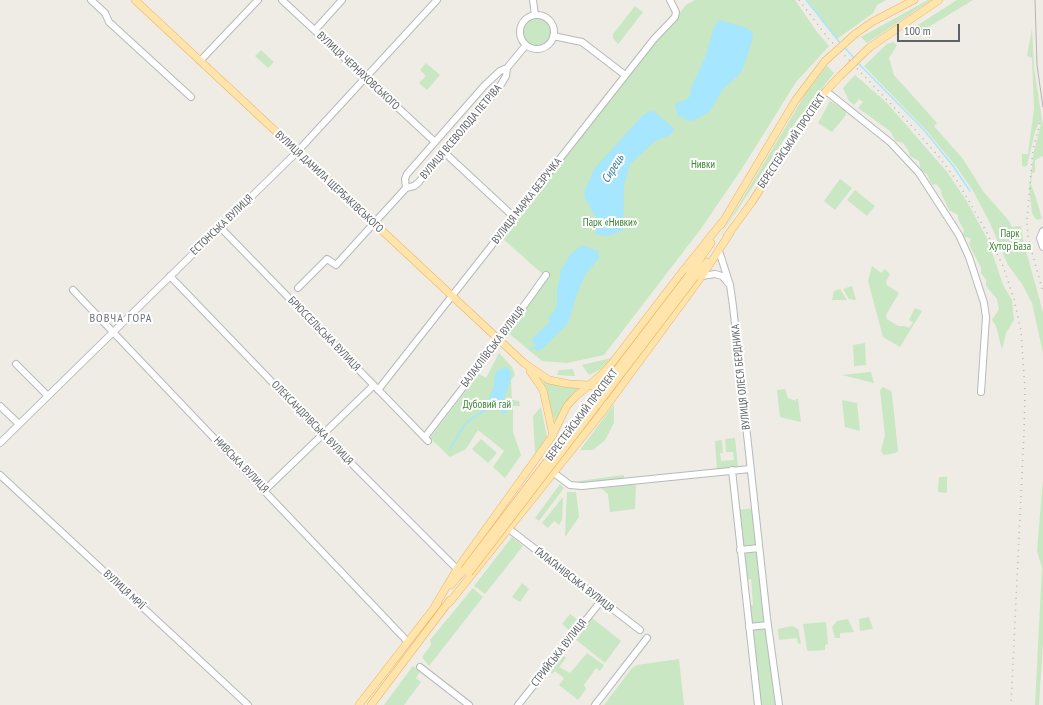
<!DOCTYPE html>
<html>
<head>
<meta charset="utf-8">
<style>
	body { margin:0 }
	#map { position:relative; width:1043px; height:705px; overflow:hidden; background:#efece5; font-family:"PT Sans Narrow",sans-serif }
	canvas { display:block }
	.scale { position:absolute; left:897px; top:24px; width:63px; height:18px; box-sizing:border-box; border:2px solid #5d6266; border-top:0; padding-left:5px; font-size:12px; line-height:14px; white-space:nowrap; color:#5d6266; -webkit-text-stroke:3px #fff; paint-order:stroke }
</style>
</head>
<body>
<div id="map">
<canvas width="1043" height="705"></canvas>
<div class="scale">100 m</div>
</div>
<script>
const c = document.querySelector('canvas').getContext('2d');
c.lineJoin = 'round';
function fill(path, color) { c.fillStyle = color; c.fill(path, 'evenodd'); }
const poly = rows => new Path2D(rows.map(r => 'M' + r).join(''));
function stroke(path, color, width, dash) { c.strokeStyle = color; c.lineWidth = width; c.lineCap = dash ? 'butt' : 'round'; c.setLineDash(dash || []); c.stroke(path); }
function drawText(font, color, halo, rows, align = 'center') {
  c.font = font + ' "PT Sans Narrow",sans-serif'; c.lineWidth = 4; c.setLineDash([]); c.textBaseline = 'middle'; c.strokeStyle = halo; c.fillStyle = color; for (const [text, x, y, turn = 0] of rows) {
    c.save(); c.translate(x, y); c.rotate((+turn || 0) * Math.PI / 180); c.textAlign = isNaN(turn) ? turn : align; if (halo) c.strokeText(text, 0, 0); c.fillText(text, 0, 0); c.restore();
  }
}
fill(poly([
	[695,0,795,0,817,32,829,46,796,82,743,167,700,230,604,355,567,363,542,361,507,332,546,277,502,238,628,76,686,5],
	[807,0,886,0,877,5,873,13,837,39],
	[928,0,931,0,867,43,861,37],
	[957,0,973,0,927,28,907,36,907,33,910,30],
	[635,6,643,12,618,44,613,38,613,34],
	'523 32a14 14 0 1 1 28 0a14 14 0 1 1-28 0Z',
	[1032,29,1034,68,1043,126,1043,156,1035,160,1035,173,1032,173,1031,184,1036,198,1043,222,1042,218,1038,220,1035,218,1032,213,1029,189,1034,151,1041,124,1040,121,1035,131,1027,166,1024,167,1022,165,1022,154,1028,154,1034,109,1032,58,1027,56],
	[893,42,897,45,889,58,894,75,937,123,934,126,963,159,983,191,1009,221,1012,227,1021,226,1023,240,1043,312,1043,353,1032,303,1022,284,1008,265,989,221,973,191,958,169,926,130,864,66,887,44],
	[261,50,274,62,268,68,255,56],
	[426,63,440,75,427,90,419,83,426,76,420,70],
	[827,66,834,73,797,120,720,236,806,93],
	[855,75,887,103,947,172,966,200,988,240,1003,285,1012,300,1014,320,1006,333,1002,350,996,326,992,320,999,309,997,299,986,286,986,280,981,273,981,268,969,244,971,239,963,236,964,230,958,219,958,215,949,210,941,193,942,191,936,184,932,185,927,174,921,171,919,161,910,156,908,150,903,143,896,141,890,131,858,108,863,102,859,99,854,105,849,101,843,88],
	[830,101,846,111,846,115,832,132,818,123],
	[840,179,852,188,835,210,824,201],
	[855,190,875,206,867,216,847,200],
	[872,266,881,273,885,269,890,274,886,281,887,285,899,293,886,315,887,319,898,326,905,326,909,328,913,323,909,320,915,308,922,311,900,347,883,337,868,281],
	[852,286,856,299,855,300,849,299,843,289],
	[840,289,847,300,832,300,834,291],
	[865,343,866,365,854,366,853,345],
	[499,353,512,367,515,375,511,380,512,400,519,401,520,406,513,406,513,432,521,455,505,478,493,467,504,451,478,430,466,449,450,457,430,438,479,374,486,378],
	[611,358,599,370,589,375,582,365],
	[573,369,575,376,557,375,559,370],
	[871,372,874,383,842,375],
	[543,381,579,388,564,405,555,423],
	[883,387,891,391,892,394,898,451,895,453,884,455,881,451,885,435,880,390],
	[785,389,788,398,796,401,796,399,798,399,801,422,780,417,777,390],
	[842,400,857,403,860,431,845,427],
	[614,404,614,423,605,440,593,450,580,450],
	[541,407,547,437,535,453,533,416],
	[735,438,738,467,717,470,715,441,722,440,723,453,720,453,721,461,734,460,733,452,726,452,725,439],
	[481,439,497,453,488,463,472,449],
	[624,475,624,478,580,484,579,481],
	[939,477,947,477,947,493,938,492],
	[1043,479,1043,642,1039,705,1035,705,1042,568,1037,551],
	[560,484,564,488,539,521,535,518],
	[636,484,635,509,610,512,608,494,601,488],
	[567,492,576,492,579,517,565,537],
	[562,498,563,498,562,520,559,525,554,521,548,528,542,523],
	[754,508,757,546,741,548,738,510],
	[512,537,523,546,485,594,474,586],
	[758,550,766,623,750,624,749,605,753,605,751,579,745,580,742,552],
	[522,583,529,589,520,602,512,597],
	[473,588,483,597,429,666,422,657,431,645,430,640],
	[570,614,578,620,569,630,562,624],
	[869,617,873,629,860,631,859,619],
	[592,618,621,641,605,663,575,639],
	[848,619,854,632,840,633,840,638,835,638,832,627,837,621],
	[826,622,828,644,825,645,825,650,809,651,807,650,803,624],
	[792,626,798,629,801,643,798,644,797,638,779,640,778,629],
	[767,627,777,705,760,705,751,628],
	[587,653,604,665,600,671,596,668,584,685,586,689,578,700,559,685,564,678,555,671,552,674,548,671,561,654,566,658,559,667,570,673],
	[679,659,684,705,604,705,632,668,637,665],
	[413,666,420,672,416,678,421,682,404,705,384,705]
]), '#c8e7c2');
fill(poly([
	[719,20,747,28,752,32,753,36,747,57,741,72,723,89,709,112,694,120,688,121,683,117,678,117,675,104,689,98,691,88,705,58,714,27],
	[653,111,675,129,670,135,655,141,630,164,624,185,623,230,612,235,603,236,600,234,597,235,595,233,596,218,585,198,584,192,595,168,642,116,648,112],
	[582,245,598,251,599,258,585,275,578,291,568,323,542,349,537,351,532,339,550,322,548,318,553,313,557,305,557,289,560,278,560,272,570,255],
	[506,367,511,372,511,379,503,401,508,411,503,414,496,406,493,405,479,414,487,404,494,386,495,373,498,370]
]), '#a6e6ff');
stroke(poly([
	[806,0,841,44],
	[844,47,855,59],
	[857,62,924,130,953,166,970,191],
	[530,350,537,346],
	[450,449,463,427,469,420,496,404]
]), '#a6e6ff', 1.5);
const minor = poly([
	[91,0,105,13,109,22,191,97],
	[282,0,435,142],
	[533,0,535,15],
	'520 32a17 17 0 1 1 34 0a17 17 0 1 1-34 0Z',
	[315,30,342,0],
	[553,36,582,42,625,75],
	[200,61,258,0],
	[826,91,891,143,919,173,959,235,969,257,984,303,986,317,981,392],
	[444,152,514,217],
	[406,188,405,179,407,174,484,86,500,71,507,68,526,45],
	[220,227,428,441],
	[1043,231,1040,238,1043,247],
	[719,251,730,285,733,306,767,618,779,705],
	[170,276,322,434,457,569],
	[702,276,715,274,722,276,728,283],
	[298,288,327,259,336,265,406,188,414,186,418,183,499,88,506,76,507,68],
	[73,290,407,641],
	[16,364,48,396],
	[378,390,654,39,675,17,676,12,670,0],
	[0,406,19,424],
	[425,437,495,346,546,275],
	[0,443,297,152,437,0],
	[732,470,758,705],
	[554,473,570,485,582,486,750,469],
	[0,475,248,705],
	[265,490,373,386],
	[509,529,640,630],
	[740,550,759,548],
	[749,627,768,625],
	[420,667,469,705],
	[518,705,601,601],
	[595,705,647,638]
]);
const major = poly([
	[135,0,524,363,549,380,569,384,589,385,598,388,603,394,603,411],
	[855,34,872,22,914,0],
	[870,47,939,0],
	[721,225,795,101,825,61],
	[727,236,752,202,802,123,826,91,840,76],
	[689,275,711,243],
	[695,277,707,262],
	[530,371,543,390,553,435],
	[451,585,464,570],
	[449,603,603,411,702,276,730,233],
	[435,606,457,569,551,438,567,406,575,397,601,375,613,362,683,271,723,221],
	[359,705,438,603],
	[371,705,450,600]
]);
stroke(minor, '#b6b9bc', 8);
stroke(major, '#f1b15c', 8);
stroke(minor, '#fff', 6);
stroke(major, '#ffe4ab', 7);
stroke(poly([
	[1035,0,1037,65,1043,107]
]), '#b4b5b6', 1);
stroke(poly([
	[799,0,828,38,909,123,939,157,958,182,986,231,1003,266,1014,299,1021,331,1025,390,1024,433,1011,705],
	[824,61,854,33],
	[1040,123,1033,149,1027,220,1028,238,1043,292]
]), '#b4b5b6', 1.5, [1, 5]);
const majorBridge = poly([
	[825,61,855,34],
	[840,76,870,47],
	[464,570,689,275],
	[469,573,695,277]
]);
stroke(majorBridge, '#f1b15c', 8, []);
stroke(majorBridge, '#ffe4ab', 7);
drawText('11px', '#5d6266', '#fff', [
	["ВУЛИЦЯ ЧЕРНЯХОВСЬКОГО",358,71,43],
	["ВУЛИЦЯ ВСЕВОЛОДА ПЕТРІВА",461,132,-50],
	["БЕРЕСТЕЙСЬКИЙ ПРОСПЕКТ",792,141,-56],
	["ВУЛИЦЯ ДАНИЛА ЩЕРБАКІВСЬКОГО",329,182,43],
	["ВУЛИЦЯ МАРКА БЕЗРУЧКА",527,201,-52],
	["ЕСТОНСЬКА ВУЛИЦЯ",222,225,-44],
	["БРЮССЕЛЬСЬКА ВУЛИЦЯ",324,334,46],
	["БАЛАКЛІЇВСЬКА ВУЛИЦЯ",493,347,-53],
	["ВУЛИЦЯ ОЛЕСЯ БЕРДНИКА",741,377,-96],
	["БЕРЕСТЕЙСЬКИЙ ПРОСПЕКТ",582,415,-53],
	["ОЛЕКСАНДРІВСЬКА ВУЛИЦЯ",312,423,46],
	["НИВСЬКА ВУЛИЦЯ",241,465,46],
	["ҐАЛАҐАНІВСЬКА ВУЛИЦЯ",574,580,38],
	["ВУЛИЦЯ МРІЇ",124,590,43],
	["СТРИЙСЬКА ВУЛИЦЯ",559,653,-52]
]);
drawText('11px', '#3e8535', '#fff', [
	["Нивки",703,165],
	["Парк «Нивки»",610,223],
	["Парк",1010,234],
	["Хутор База",1010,247],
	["Дубовий гай",487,405]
]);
drawText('italic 12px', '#3c7ca0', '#fff', [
	["Сирець",613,169,-58]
]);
c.letterSpacing = '1px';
drawText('12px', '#6e7478', '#fff', [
	["ВОВЧА ГОРА",121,319]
]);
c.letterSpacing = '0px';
</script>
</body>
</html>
